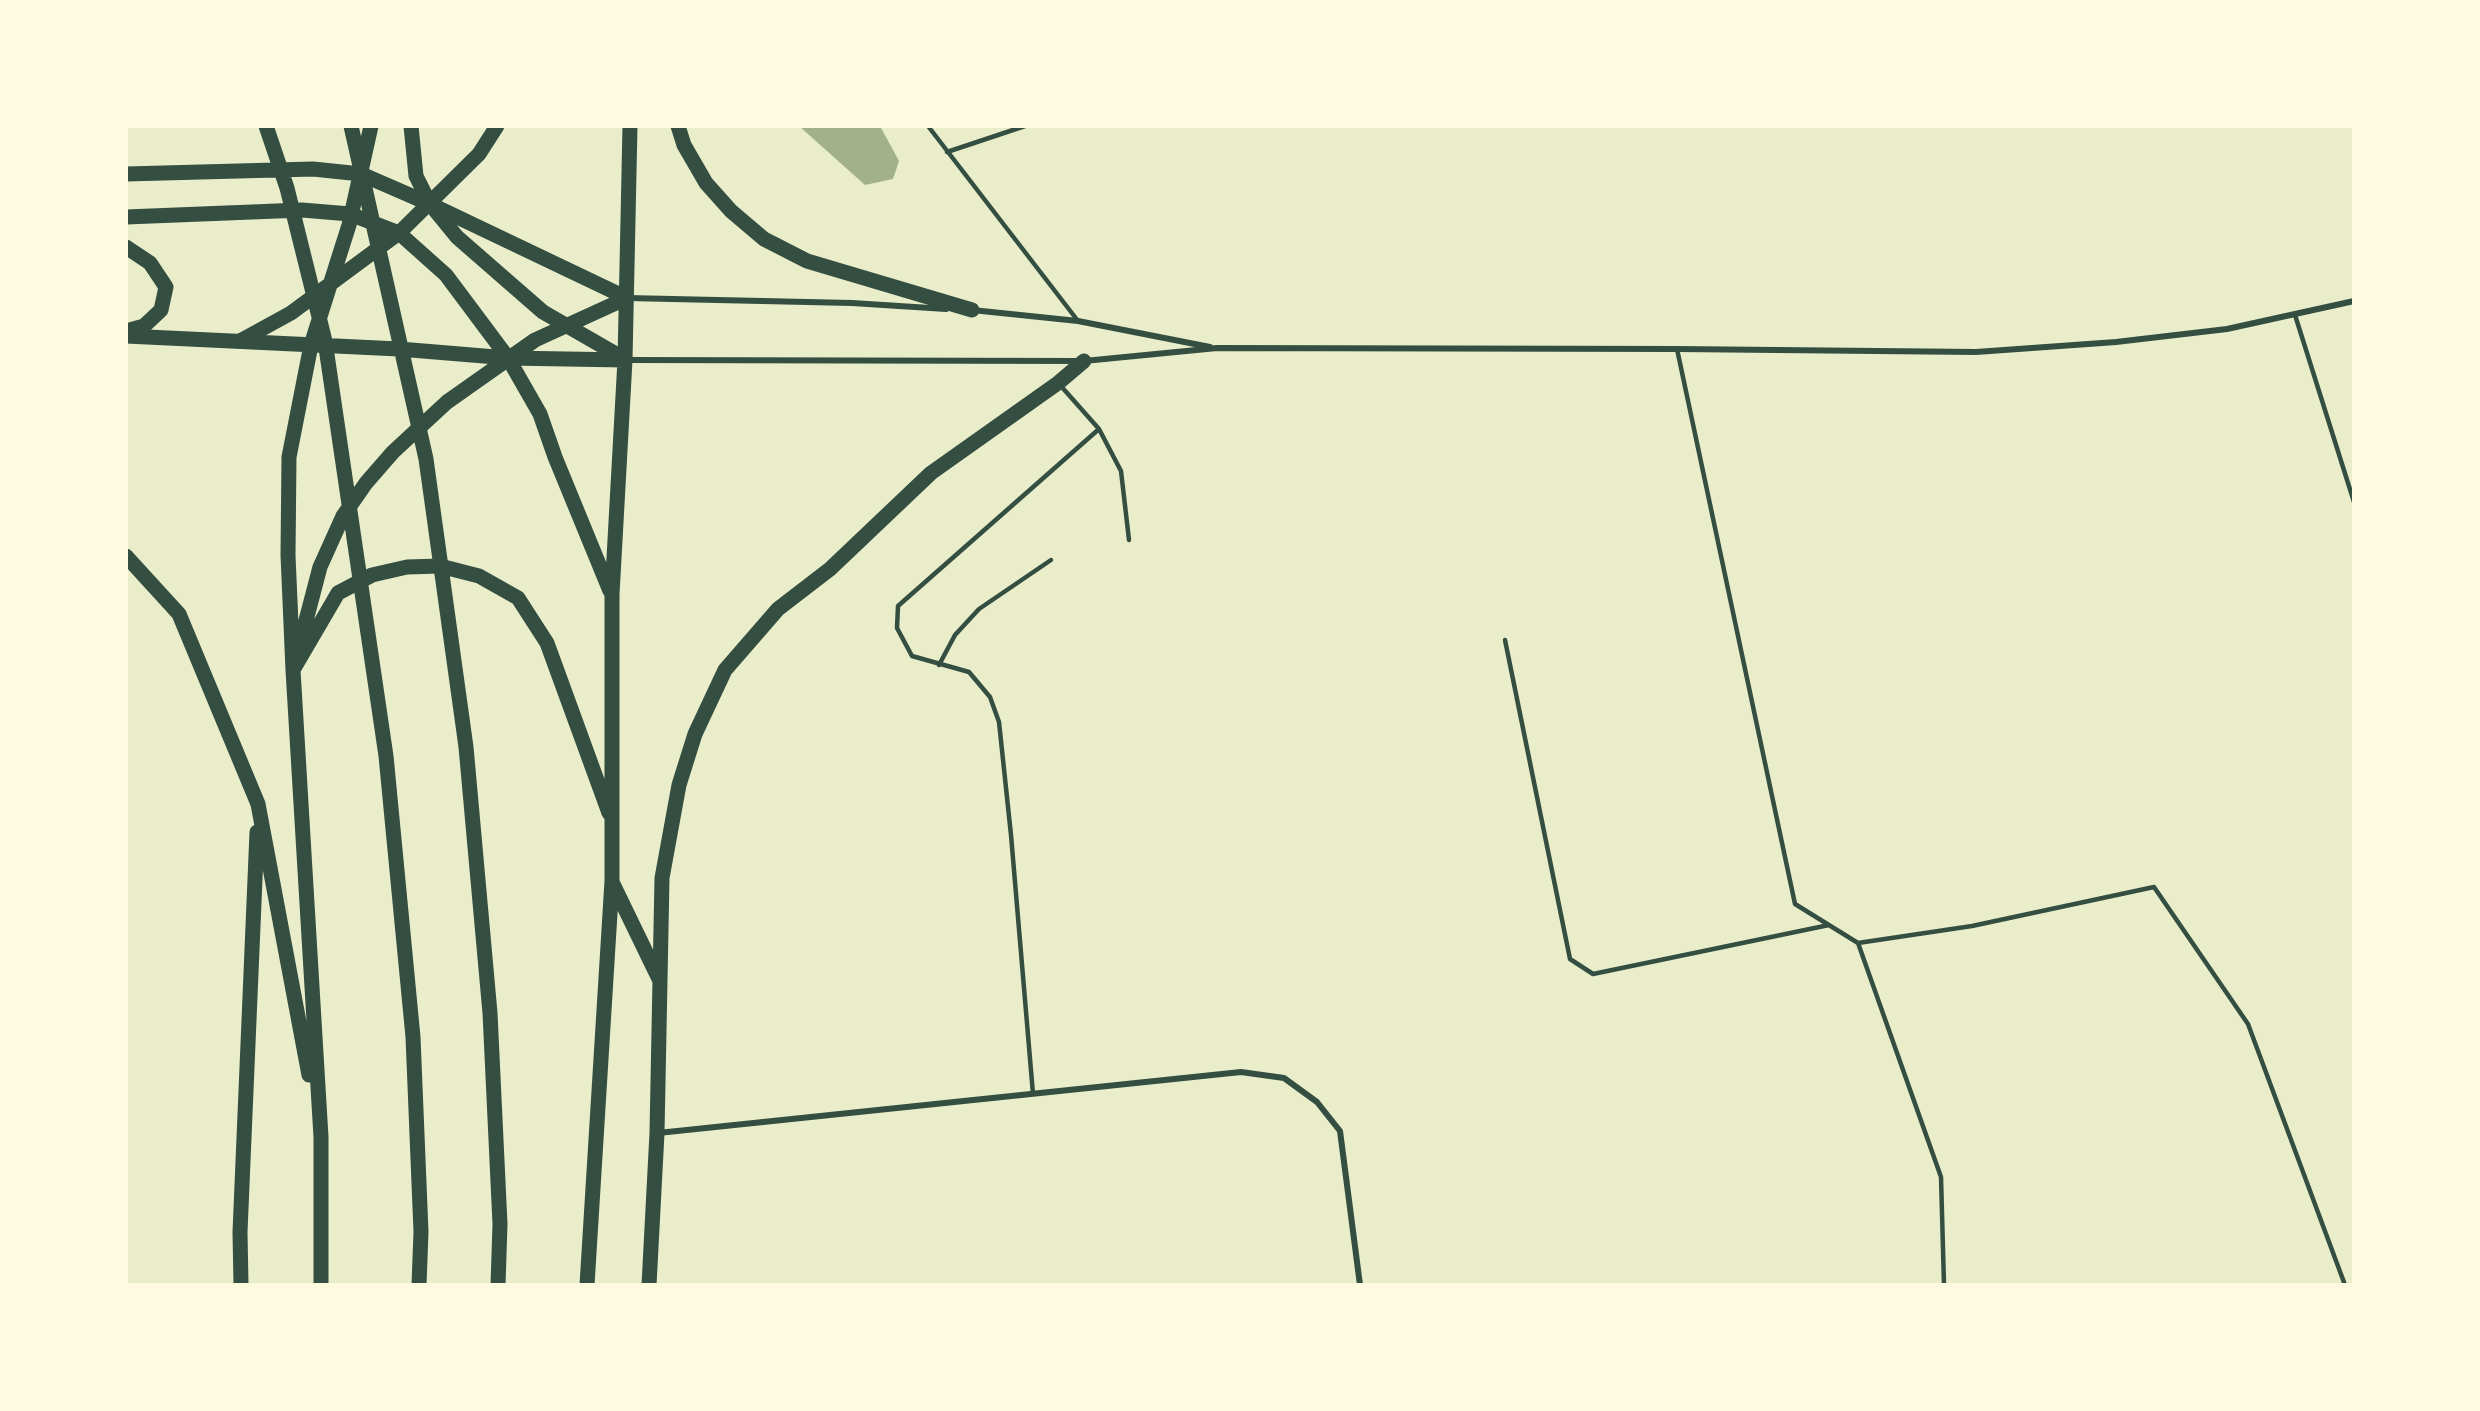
<!DOCTYPE html>
<html>
<head>
<meta charset="utf-8">
<style>
	body { margin:0 }
	#map { position:relative; width:2480px; height:1411px; overflow:hidden; background:#e9edc9; font-family:"DM Sans",sans-serif }
	canvas { display:block }
	.frame { position:absolute; inset:0; border:128px solid #fefae0; pointer-events:none }
</style>
</head>
<body>
<div id="map">
<canvas width="2480" height="1411"></canvas>
<div class="frame"></div>
</div>
<script>
const c = document.querySelector('canvas').getContext('2d');
c.lineJoin = 'round';
function fill(path, color) { c.fillStyle = color; c.fill(path, 'evenodd'); }
const poly = rows => new Path2D(rows.map(r => 'M' + r).join(''));
function stroke(path, color, width, dash) { c.strokeStyle = color; c.lineWidth = width; c.lineCap = dash ? 'butt' : 'round'; c.setLineDash(dash || []); c.stroke(path); }
fill(poly([
	[799,126,880,126,899,161,893,179,865,185]
]), '#a3b18a');
stroke(poly([
	[928,126,1078,321],
	[947,152,1025,126],
	[2295,315,2354,502],
	[1677,349,1795,904,1858,943,1941,1177,1944,1285],
	[1099,429,1121,471,1129,540],
	[1505,640,1570,959,1593,974,1829,925],
	[939,665,955,635,979,609,1051,560],
	[1858,943,1972,926,2154,887,2248,1024,2345,1285],
	[1033,1094,1011,835,999,722,990,697,969,672,912,656,897,628,898,606,1099,429,1060,385]
]), '#344e41', 4.5);
stroke(poly([
	[627,298,852,303,946,309],
	[972,310,1078,321,1210,347],
	[626,360,1084,361,1217,348,1677,349,1976,352,2116,342,2227,329,2354,301],
	[658,1133,1241,1072,1284,1078,1317,1102,1340,1131,1360,1285]
]), '#344e41', 6);
stroke(poly([
	[266,126,287,188,325,341,386,756,413,1037,421,1232,419,1285],
	[351,126,426,459,466,747,490,1013,500,1224,498,1285],
	[411,126,416,176,430,204,457,237,543,312,623,358],
	[678,126,684,145,706,183,731,211,764,239,807,261,972,310],
	[126,174,313,169,361,174,430,204,627,298],
	[126,217,302,210,350,214,399,233,446,275,508,358,540,414,555,457,610,591],
	[126,247,150,263,166,287,161,310,144,326,126,331],
	[126,336,399,349,508,358,625,360],
	[240,341,291,313,399,233,479,154,497,126],
	[126,556,179,614,258,804,309,1075],
	[298,651,320,567,343,516,366,483,393,452,447,402,535,340,627,298],
	[293,670,338,593,372,575,407,567,440,566,479,576,518,598,547,643,609,813],
	[613,884,660,981],
	[241,1285,240,1232,257,832],
	[321,1285,321,1137,293,670,288,555,289,457,311,345,349,225,371,126],
	[587,1285,612,881,612,594,625,360,630,126],
	[649,1285,657,1133,662,878,679,785,695,734,725,670,778,609,830,569,931,473,1058,383,1084,361]
]), '#344e41', 15);
</script>
</body>
</html>
